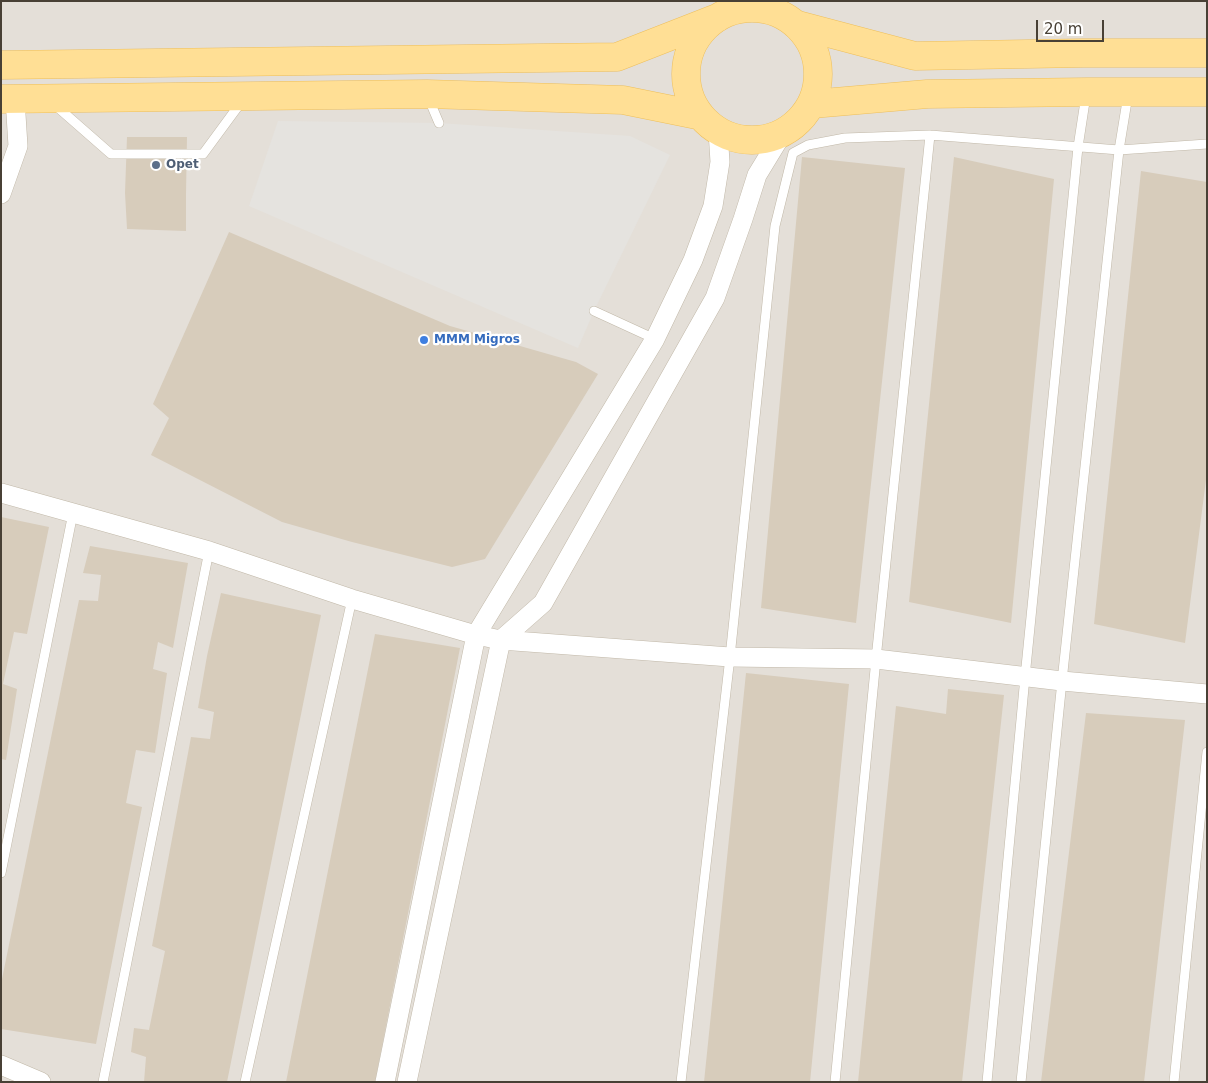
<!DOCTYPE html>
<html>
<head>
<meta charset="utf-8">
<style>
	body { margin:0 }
	#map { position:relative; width:1208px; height:1083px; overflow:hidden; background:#f5f0e7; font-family:"DejaVu Sans",sans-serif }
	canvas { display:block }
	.frame { position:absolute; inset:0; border:2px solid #484035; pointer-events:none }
	.scale { position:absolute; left:1036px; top:20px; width:68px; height:22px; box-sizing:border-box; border:2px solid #484035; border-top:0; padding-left:6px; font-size:15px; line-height:18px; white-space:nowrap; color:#484035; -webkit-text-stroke:4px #fff; paint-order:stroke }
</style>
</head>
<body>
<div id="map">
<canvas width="1208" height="1083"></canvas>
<div class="frame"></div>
<div class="scale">20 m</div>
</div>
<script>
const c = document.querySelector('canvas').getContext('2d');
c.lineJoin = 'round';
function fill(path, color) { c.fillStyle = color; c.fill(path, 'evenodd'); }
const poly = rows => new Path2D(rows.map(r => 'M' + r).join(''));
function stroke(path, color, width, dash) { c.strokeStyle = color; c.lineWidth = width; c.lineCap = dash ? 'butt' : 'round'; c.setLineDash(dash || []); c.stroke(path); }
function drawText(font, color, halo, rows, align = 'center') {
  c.font = font + ' "DejaVu Sans",sans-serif'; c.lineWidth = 4.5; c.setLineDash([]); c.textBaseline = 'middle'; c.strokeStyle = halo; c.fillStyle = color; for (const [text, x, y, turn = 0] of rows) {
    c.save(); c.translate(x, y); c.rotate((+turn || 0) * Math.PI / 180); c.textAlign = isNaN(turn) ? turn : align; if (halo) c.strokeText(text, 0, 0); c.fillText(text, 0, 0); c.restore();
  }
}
fill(poly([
	[1,1,1207,1,1207,1082,1,1082]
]), '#e4dfd8');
fill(poly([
	[278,121,439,123,630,136,670,155,594,311,578,348,249,206]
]), '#e5e3df');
fill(poly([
	[127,137,187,137,186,194,186,231,127,229,125,193],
	[802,157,905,168,856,623,761,608],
	[954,157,1054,179,1011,623,909,602],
	[1141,171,1207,182,1207,472,1185,643,1094,624],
	[229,232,450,326,576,362,598,374,485,559,452,567,352,542,282,522,151,455,169,418,153,404],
	[1,517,49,527,27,634,14,632,3,684,17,689,6,760,1,759],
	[90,546,188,563,173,648,158,642,153,669,167,673,155,753,136,750,126,803,142,807,96,1044,1,1029,1,984,79,600,98,601,101,575,83,573],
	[221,593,321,615,227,1082,144,1082,146,1057,131,1052,134,1028,149,1030,165,951,152,946,191,737,210,739,214,712,198,708,207,656],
	[375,634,460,648,375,1082,286,1082],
	[746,673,849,684,810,1082,704,1082],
	[948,689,1004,695,962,1082,858,1082,896,706,946,714],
	[1086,713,1185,720,1144,1082,1041,1082]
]), '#d7ccbb');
const lane = poly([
	[428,97,439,123],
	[55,105,111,154,203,154,242,101],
	[594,311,655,339],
	[1,873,73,513],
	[103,1082,209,551],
	[245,1082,352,599],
	[681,1082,730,657,775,226,793,153,808,145,845,138,930,135,1119,150,1207,144],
	[835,1082,876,659,930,135],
	[987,1082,1025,677,1078,147,1086,95],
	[1021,1082,1062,681,1119,150,1128,95],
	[1174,1082,1207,752]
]);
const street = poly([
	[1,194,18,146,15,99],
	[1,493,209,551,352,599,476,635,501,640,730,657,876,659,1062,681,1207,694],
	[1,1065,41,1082],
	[385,1082,476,635,655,339,693,260,713,206,720,162,718,131],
	[407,1082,501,640,543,603,715,298,743,219,757,175,782,134]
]);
const primary = poly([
	'686 74a66 66 0 1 1 132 0a66 66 0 1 1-132 0Z',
	[798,25,915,56,1083,53,1207,53],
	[1,65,617,57,717,18],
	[1,99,427,94,623,100,697,115],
	[812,104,927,94,1087,92,1207,92]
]);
stroke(lane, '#c1b8a8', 10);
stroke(street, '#c1b8a8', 20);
stroke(primary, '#eebf5b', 29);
stroke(lane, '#fff', 9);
stroke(street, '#fff', 19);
stroke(primary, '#ffdf95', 28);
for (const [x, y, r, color] of [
	[156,165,5,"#5c6f8a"],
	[424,340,5,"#3f7fe0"]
]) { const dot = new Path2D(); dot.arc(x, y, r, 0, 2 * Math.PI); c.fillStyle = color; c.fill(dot); stroke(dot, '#fff', 2); }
drawText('bold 12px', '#4e5e75', '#fff', [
	["Opet",166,165]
], 'left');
drawText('bold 12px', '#366cbe', '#fff', [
	["MMM Migros",434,340]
], 'left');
</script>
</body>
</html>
